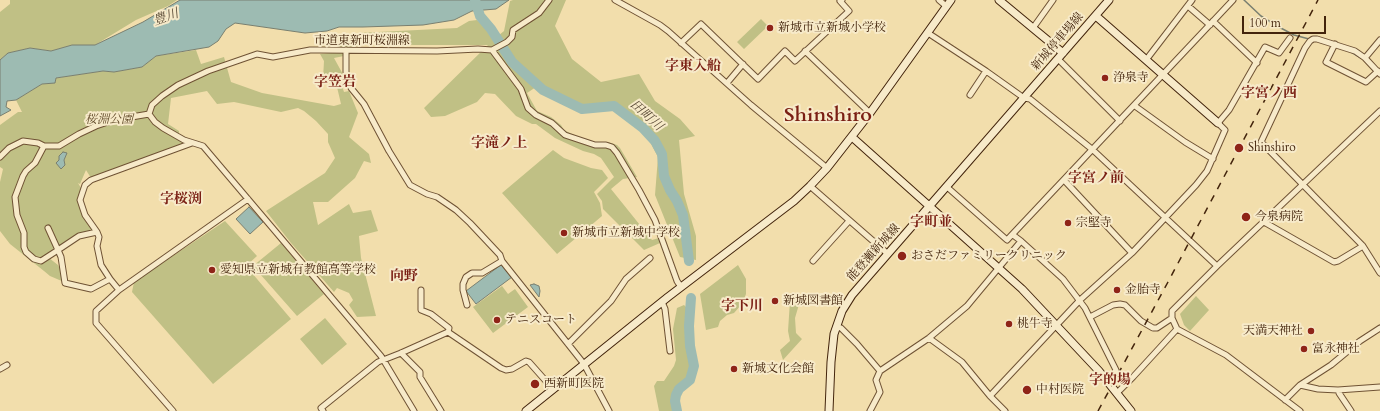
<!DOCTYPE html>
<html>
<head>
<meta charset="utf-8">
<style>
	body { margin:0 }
	#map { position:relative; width:1380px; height:411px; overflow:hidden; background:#f2deac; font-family:Cardo,serif }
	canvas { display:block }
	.scale { position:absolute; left:1242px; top:16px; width:84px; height:18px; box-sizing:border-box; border:2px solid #43240c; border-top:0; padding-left:5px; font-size:12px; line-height:14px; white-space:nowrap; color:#43240c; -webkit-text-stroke:3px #f7eac9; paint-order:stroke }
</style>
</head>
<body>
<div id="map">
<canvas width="1380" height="411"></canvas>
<div class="scale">100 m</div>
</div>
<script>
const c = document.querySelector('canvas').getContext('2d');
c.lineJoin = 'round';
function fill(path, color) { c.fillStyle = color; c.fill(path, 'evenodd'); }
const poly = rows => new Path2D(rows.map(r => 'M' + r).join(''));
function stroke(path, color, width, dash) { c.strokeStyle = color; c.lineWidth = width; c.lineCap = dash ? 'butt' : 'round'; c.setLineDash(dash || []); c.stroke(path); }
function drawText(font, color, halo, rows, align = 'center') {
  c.font = font + ' Cardo,"Noto Serif JP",serif'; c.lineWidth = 4; c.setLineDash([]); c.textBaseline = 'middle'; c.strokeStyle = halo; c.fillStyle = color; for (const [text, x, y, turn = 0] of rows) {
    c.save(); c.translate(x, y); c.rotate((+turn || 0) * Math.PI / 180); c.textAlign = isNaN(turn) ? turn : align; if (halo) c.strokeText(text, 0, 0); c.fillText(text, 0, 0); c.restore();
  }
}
fill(poly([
	[10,0,177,0,168,6,136,20,95,45,72,45,51,51,30,48,8,53,0,60,0,12,10,4],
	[513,0,566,0,555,26,572,59,601,82,639,74,655,101,680,119,695,136,679,140,684,194,696,236,696,260,680,257,655,195,658,157,648,138,612,108,584,107,554,98,536,87,527,93,537,111,551,117,561,125,564,130,590,143,601,144,608,142,617,145,620,148,637,177,623,179,611,189,652,240,659,238,660,243,644,250,603,209,602,201,597,194,614,177,601,158,594,154,583,151,555,138,536,124,532,124,516,116,495,94,485,93,477,102,445,116,431,117,424,108,488,45,414,45,372,43,370,36,358,35,358,33,457,28,469,21,477,20,483,25,493,40,504,31,510,1],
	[761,19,768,26,744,49,737,42],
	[352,40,357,47,349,55,334,58,345,78,341,83,344,92,349,91,358,113,349,137,369,154,371,163,364,161,355,178,328,202,313,202,318,225,349,204,353,213,371,210,378,231,359,236,361,258,376,316,357,317,349,305,353,300,349,293,337,288,334,292,291,243,266,211,325,173,335,158,328,142,328,134,316,121,304,111,298,108,281,112,234,102,217,104,207,91,171,98,168,124,179,131,179,137,189,143,91,178,86,170,80,184,78,183,81,188,79,200,95,231,81,233,49,258,58,265,62,272,64,282,50,276,44,271,10,244,0,231,0,182,3,169,0,167,0,125,18,112,22,112,16,100,42,84,55,82,56,78,103,71,114,72,142,67,156,56,196,50,201,64,224,57,231,82,262,93,334,106,341,104,337,87,323,79,324,61,320,54,330,53,334,46,342,46,344,41],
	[553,150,564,158,591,168,602,170,608,178,594,192,600,203,602,216,557,254,502,193],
	[225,221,257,256,246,266,291,319,213,384,132,292,134,282],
	[281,243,324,294,297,316,253,266],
	[738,265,746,279,746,294,742,304,734,313,727,315,720,321,718,327,706,330,700,294],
	[502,286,508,294,515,289,528,307,493,333,473,307],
	[795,293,800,301,795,318,796,333,802,339,783,360,780,350,790,341,788,331,790,301],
	[1196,296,1209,310,1190,331,1184,325,1180,314],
	[684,305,689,310,690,350,694,366,690,377,680,387,675,395,675,411,659,411,654,386,657,381,664,381,674,366,676,360,673,329,677,308],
	[325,318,347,344,322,365,300,339]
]), '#c0c085');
const water = poly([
	[180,0,509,0,496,9,472,11,454,20,423,25,363,27,339,27,327,31,305,33,235,23,226,29,218,41,209,47,156,56,142,67,114,72,103,71,56,78,55,83,42,84,16,100,7,101,6,107,11,110,0,116,0,60,8,53,30,48,51,51,72,45,95,45,143,22,180,0],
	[63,152,67,153,64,160,65,165,61,169,56,163,59,160,59,156,63,152],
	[249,207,263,222,250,234,236,219,249,207],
	[502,264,512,277,476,304,466,291,502,264],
	[534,284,539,286,540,291,539,297,530,285,534,284]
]);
fill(water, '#9dbbb2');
stroke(water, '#797f70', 1);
stroke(poly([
	[1244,0,1261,16,1277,26,1294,35,1309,39],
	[1351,52,1361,58]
]), '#797f70', 1.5);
stroke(poly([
	[475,0,480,16,491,29,512,62,543,90,582,109,614,106,643,128,655,141,662,154,664,176,670,190,677,201,683,215,689,261],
	[677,411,675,401,676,395,679,389,690,380,694,366,690,346,689,326,691,298]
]), '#9dbbb2', 10);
const street = poly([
	[615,0,660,25,668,31,751,105,827,168],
	[939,0,946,6],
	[1188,6,1210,25],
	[1213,21,1257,63],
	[1033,28,1053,0],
	[928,33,986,71,1024,98,1030,99,1093,150,1217,266,1172,311,1172,318,1177,329,1226,355,1300,411],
	[681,43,701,24,758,79,785,51,795,61,849,11,840,1,842,0],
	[1335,44,1326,62,1366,82,1378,71],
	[346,50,346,72,351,88,364,104,389,151,410,185,427,194,437,197,456,210,470,223,500,255,502,261,584,364,609,411],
	[492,50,521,89,528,108,536,115,552,123,565,135,595,145,606,145,612,147,617,153,639,190,655,220,677,281,681,287],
	[805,51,870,113],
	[1365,58,1380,40],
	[1058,59,1120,121],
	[1146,60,1192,0],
	[1380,74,1365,58,1355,51,1317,39,1313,39,1310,41,1305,48,1261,142,1363,246,1380,273],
	[727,83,743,64],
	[970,95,986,71],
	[1135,106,1185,142,1213,159],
	[149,114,152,105,162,96,178,85,208,71,257,54,273,57,310,50,320,50,437,51,478,49,492,50,507,42,512,37,513,30,539,13,549,0],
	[149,114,155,122,163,128,184,140,203,146,381,356,414,411],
	[44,146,35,163,26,171,23,176,15,197,17,215,24,233,24,247,26,252,34,259,41,261,58,250,61,257,65,283,91,289,110,279,101,265,97,246,99,237,97,232,85,215,80,200,85,185,91,180,192,143],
	[0,157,9,148,23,141,38,143,44,146,59,146,79,134,96,126,114,120,149,114],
	[1064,180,1132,253],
	[810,186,888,254],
	[947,187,1007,240,1233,0],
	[1264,222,1334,262,1338,261,1363,246],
	[48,228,58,250,79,236,97,232],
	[1021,241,1063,279,1085,308,1116,370,1109,383],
	[813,261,849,221],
	[1217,266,1380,111],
	[110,279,119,290],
	[421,290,421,310,431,314,449,328,448,332],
	[662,302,665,309,670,351],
	[467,305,463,290,463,284,466,277,472,273,482,273,502,261],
	[1090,317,1113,305,1120,304,1125,305,1141,321,1153,328,1157,328,1172,318],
	[836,327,841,328,857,344,880,371,929,338,967,306,1021,241,1013,235],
	[929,338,962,362,990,396],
	[568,344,611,301,626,279,650,258],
	[401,353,420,372,420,377,441,411],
	[0,369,7,365],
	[1300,385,1331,365,1360,341,1380,328],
	[1338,390,1339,393,1351,411],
	[1117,393,1133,377,1177,329],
	[1285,400,1300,385,1318,389,1338,390,1380,387],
	[173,411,96,323,96,311,119,290,248,199],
	[323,411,321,408,378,362,401,353,448,332,501,368,506,370,512,369,526,361,529,362,553,389],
	[870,411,880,392,876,380,880,371],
	[1005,411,990,396,1080,300,1132,253,1196,185,1207,171,1225,130,1218,123,1229,110,1265,47,1279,53,1290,38]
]);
const secondary = poly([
	[999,0,1063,53],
	[1096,16,1218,123],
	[852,137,1022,289,1099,371,1131,411],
	[526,411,668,297,794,201,810,186,827,168,870,113,951,0],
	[829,411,831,362,834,334,842,311,852,295,1109,0]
]);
stroke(street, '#6f5234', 7);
stroke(secondary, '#43240c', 9);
stroke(street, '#f7eac9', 5);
stroke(secondary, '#f7eac9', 7);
stroke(poly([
	[1098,411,1168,282,1318,0]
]), '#43240c', 1.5, [7, 7]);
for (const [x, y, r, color] of [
	[770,28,4,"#8f2418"],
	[1105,78,4,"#8f2418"],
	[1239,148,5,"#8f2418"],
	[1246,217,5,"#8f2418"],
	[1068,223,4,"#8f2418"],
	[564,233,4,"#8f2418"],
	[902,256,5,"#8f2418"],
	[212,270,4,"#8f2418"],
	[1117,290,4,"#8f2418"],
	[775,301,4,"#8f2418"],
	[497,320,4,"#8f2418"],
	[1009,324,4,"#8f2418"],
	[1311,331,4,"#8f2418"],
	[1304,349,4,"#8f2418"],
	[734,369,4,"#8f2418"],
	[535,384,5,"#8f2418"],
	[1027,390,5,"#8f2418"]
]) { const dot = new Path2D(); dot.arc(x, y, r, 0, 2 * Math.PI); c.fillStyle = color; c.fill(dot); stroke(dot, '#f7eac9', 1.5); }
drawText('12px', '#43240c', '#f7eac9', [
	["新城市立新城小学校",778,28],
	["浄泉寺",1113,78],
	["Shinshiro",1248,148],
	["今泉病院",1255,217],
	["宗堅寺",1076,223],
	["新城市立新城中学校",572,233],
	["おさだファミリークリニック",911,256],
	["愛知県立新城有教館高等学校",220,270],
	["金胎寺",1125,290],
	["新城図書館",783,301],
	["テニスコート",505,320],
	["桃牛寺",1017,324],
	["天満天神社",1303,331,"right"],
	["富永神社",1312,349],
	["新城文化会館",742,369],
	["西新町医院",544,384],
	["中村医院",1036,390]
], 'left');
drawText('12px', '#43240c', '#f7eac9', [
	["市道東新町桜淵線",362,41],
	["新城停車場線",1058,42,-49],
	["能登瀬新城線",874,253,-48]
]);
drawText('italic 12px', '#624b2a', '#f7eac9', [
	["桜淵公園",109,120]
]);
drawText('italic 13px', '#5a4a36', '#f7eac9', [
	["豊川",166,18,-19],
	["田町川",646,116,42]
]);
drawText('bold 14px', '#7a1f14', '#f7eac9', [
	["字東入船",693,67],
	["字笠岩",335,83],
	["字宮ノ西",1269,94],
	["字滝ノ上",499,144],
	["字宮ノ前",1096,179],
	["字桜渕",181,200],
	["字町並",931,223],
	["向野",404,277],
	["字下川",742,307],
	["字的場",1110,381]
]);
drawText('bold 20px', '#7a1f14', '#f7eac9', [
	["Shinshiro",828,116]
]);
</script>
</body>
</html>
